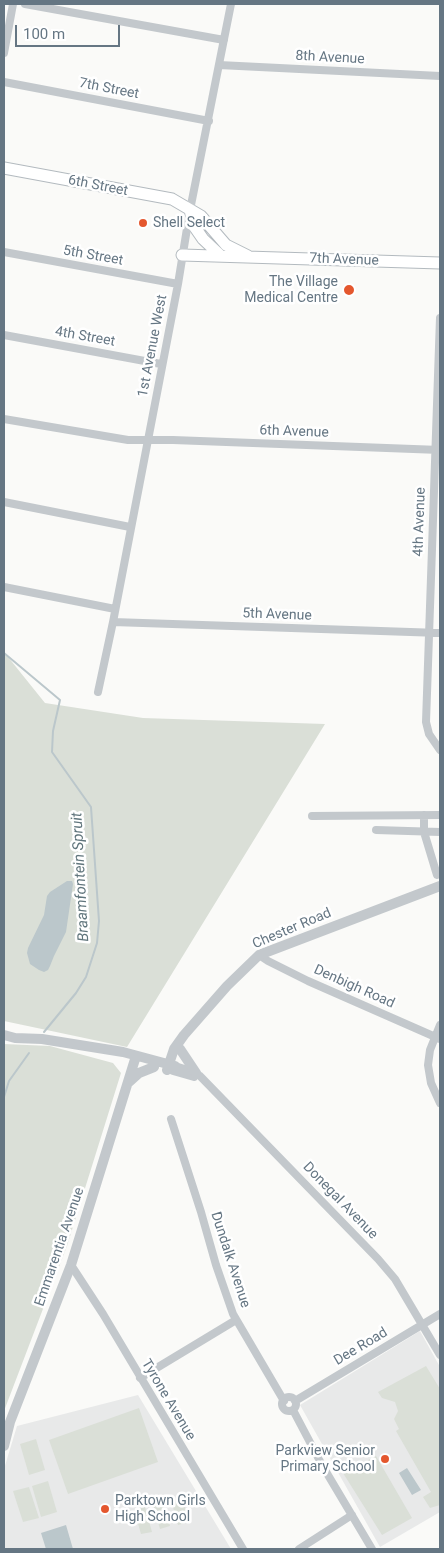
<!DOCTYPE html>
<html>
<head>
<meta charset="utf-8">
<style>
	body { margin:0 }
	#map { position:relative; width:444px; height:1553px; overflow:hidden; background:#fafaf8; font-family:Roboto,sans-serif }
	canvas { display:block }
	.frame { position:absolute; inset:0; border:5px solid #657683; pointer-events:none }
	.scale { position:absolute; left:15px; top:25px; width:105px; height:22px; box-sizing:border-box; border:2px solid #657683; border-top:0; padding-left:6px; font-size:15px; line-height:18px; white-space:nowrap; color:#657683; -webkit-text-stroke:4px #fff; paint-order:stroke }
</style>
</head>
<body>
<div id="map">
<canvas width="444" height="1553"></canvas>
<div class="frame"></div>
<div class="scale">100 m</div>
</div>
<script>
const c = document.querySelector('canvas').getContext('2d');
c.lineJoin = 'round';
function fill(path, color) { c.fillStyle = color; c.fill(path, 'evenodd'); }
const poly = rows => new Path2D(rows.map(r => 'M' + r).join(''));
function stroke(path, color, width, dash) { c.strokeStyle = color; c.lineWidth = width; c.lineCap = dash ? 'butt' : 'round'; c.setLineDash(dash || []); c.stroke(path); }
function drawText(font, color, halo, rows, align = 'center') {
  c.font = font + ' Roboto,sans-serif'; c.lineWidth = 5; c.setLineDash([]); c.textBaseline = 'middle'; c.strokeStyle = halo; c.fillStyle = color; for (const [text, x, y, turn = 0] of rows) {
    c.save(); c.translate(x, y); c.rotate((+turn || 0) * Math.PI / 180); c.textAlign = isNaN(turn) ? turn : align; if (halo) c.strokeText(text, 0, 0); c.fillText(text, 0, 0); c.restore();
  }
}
fill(poly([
	[420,1331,440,1367,440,1512,380,1547,300,1405],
	[138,1395,231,1549,4,1549,4,1469,17,1426]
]), '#e8e9e9');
fill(poly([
	[4,652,45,703,143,718,325,724,127,1047,4,1021],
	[4,1044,50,1046,113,1063,121,1073,67,1246,4,1411],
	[426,1366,440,1389,440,1505,430,1508,423,1497,431,1492,396,1431,399,1429,394,1419,398,1411,395,1402,382,1398,378,1392],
	[139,1408,158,1462,68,1494,49,1440],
	[36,1439,45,1470,29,1475,20,1444],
	[376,1456,412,1518,382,1535,343,1473],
	[48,1481,57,1512,41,1517,32,1486],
	[29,1487,39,1518,23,1522,13,1491],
	[182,1497,189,1522,178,1525,171,1500],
	[163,1502,170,1526,160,1529,153,1505],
	[145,1507,152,1532,141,1534,134,1510]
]), '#dadfd7');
fill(poly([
	[67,881,72,881,73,884,66,932,54,956,50,966,48,970,44,972,39,970,30,964,27,953,28,948,44,915,47,896,50,892],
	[407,1468,421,1490,412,1495,399,1473],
	[66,1525,73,1549,46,1549,41,1533]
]), '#bbc7cb');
stroke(poly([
	[4,653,60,700,53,731,52,752,91,807,99,921,97,943,86,977,76,993,44,1032],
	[4,1097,9,1081,29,1053]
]), '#bbc7cb', 2);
const secondary = poly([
	[4,168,172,199,201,216,226,245,248,256],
	[190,210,194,226,203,239,221,256],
	[182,255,440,263]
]);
stroke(secondary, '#b3babf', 13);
stroke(poly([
	[25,4,224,40],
	[4,53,13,4],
	[219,65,440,76],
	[4,82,209,121],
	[4,252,178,284],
	[440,318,426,722,429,734,440,750],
	[4,335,161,364],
	[4,419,128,440,173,440,440,450],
	[4,502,130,527],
	[4,587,115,609],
	[113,622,440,633],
	[98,692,113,622,178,284,190,210,231,4],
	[424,815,424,832,437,875],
	[312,816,440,815],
	[376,830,440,832],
	[259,955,268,961,308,981,440,1039],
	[440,1025,430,1050,428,1065,431,1083,440,1103],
	[175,1066,191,1071,200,1076,378,1259,395,1279,440,1355],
	[173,1071,194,1077],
	[171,1119,201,1212,216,1265,233,1314,284,1401],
	[71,1265,103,1314,243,1549],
	[140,1378,236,1320],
	'282 1404a7 7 0 1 1 14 0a7 7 0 1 1-14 0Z',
	[295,1401,440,1314],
	[293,1410,322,1465,372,1549],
	[299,1549,352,1515]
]), '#c3c8cc', 8);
stroke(poly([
	[4,1035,15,1038,42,1039,123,1052,175,1066],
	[180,1049,196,1073],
	[167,1070,174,1049,184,1035,227,986,259,955,440,886],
	[129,1082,139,1073,154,1067],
	[4,1446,10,1422,71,1265,136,1056]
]), '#c3c8cc', 10);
stroke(secondary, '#fff', 11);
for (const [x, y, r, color] of [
	[143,223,5,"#e4572e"],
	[349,290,6,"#e4572e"],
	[385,1459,5,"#e4572e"],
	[105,1509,5,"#e4572e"]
]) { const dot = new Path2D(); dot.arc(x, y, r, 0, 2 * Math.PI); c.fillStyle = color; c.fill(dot); stroke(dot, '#fff', 2); }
drawText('14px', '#657683', '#fff', [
	["8th Avenue",330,58,3],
	["7th Street",109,89,11],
	["6th Street",98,186,11],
	["5th Street",93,256,10],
	["7th Avenue",344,260,2],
	["4th Street",85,337,10],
	["1st Avenue West",153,346,-79],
	["6th Avenue",294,432,2],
	["4th Avenue",420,522,-88],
	["5th Avenue",277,615,2],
	["Chester Road",292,929,-23],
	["Denbigh Road",354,987,24],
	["Donegal Avenue",340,1201,46],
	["Emmarentia Avenue",60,1247,-71],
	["Dundalk Avenue",230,1260,72],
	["Dee Road",361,1347,-31],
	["Tyrone Avenue",168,1400,59]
]);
drawText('14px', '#657683', '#fff', [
	["Shell Select",153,223],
	["The Village",338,282,"right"],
	["Medical Centre",338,298,"right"],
	["Parkview Senior",375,1451,"right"],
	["Primary School",375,1467,"right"],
	["Parktown Girls",115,1501],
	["High School",115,1517]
], 'left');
drawText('italic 15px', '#60757c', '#fff', [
	["Braamfontein Spruit",81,877,-93]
]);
</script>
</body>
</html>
